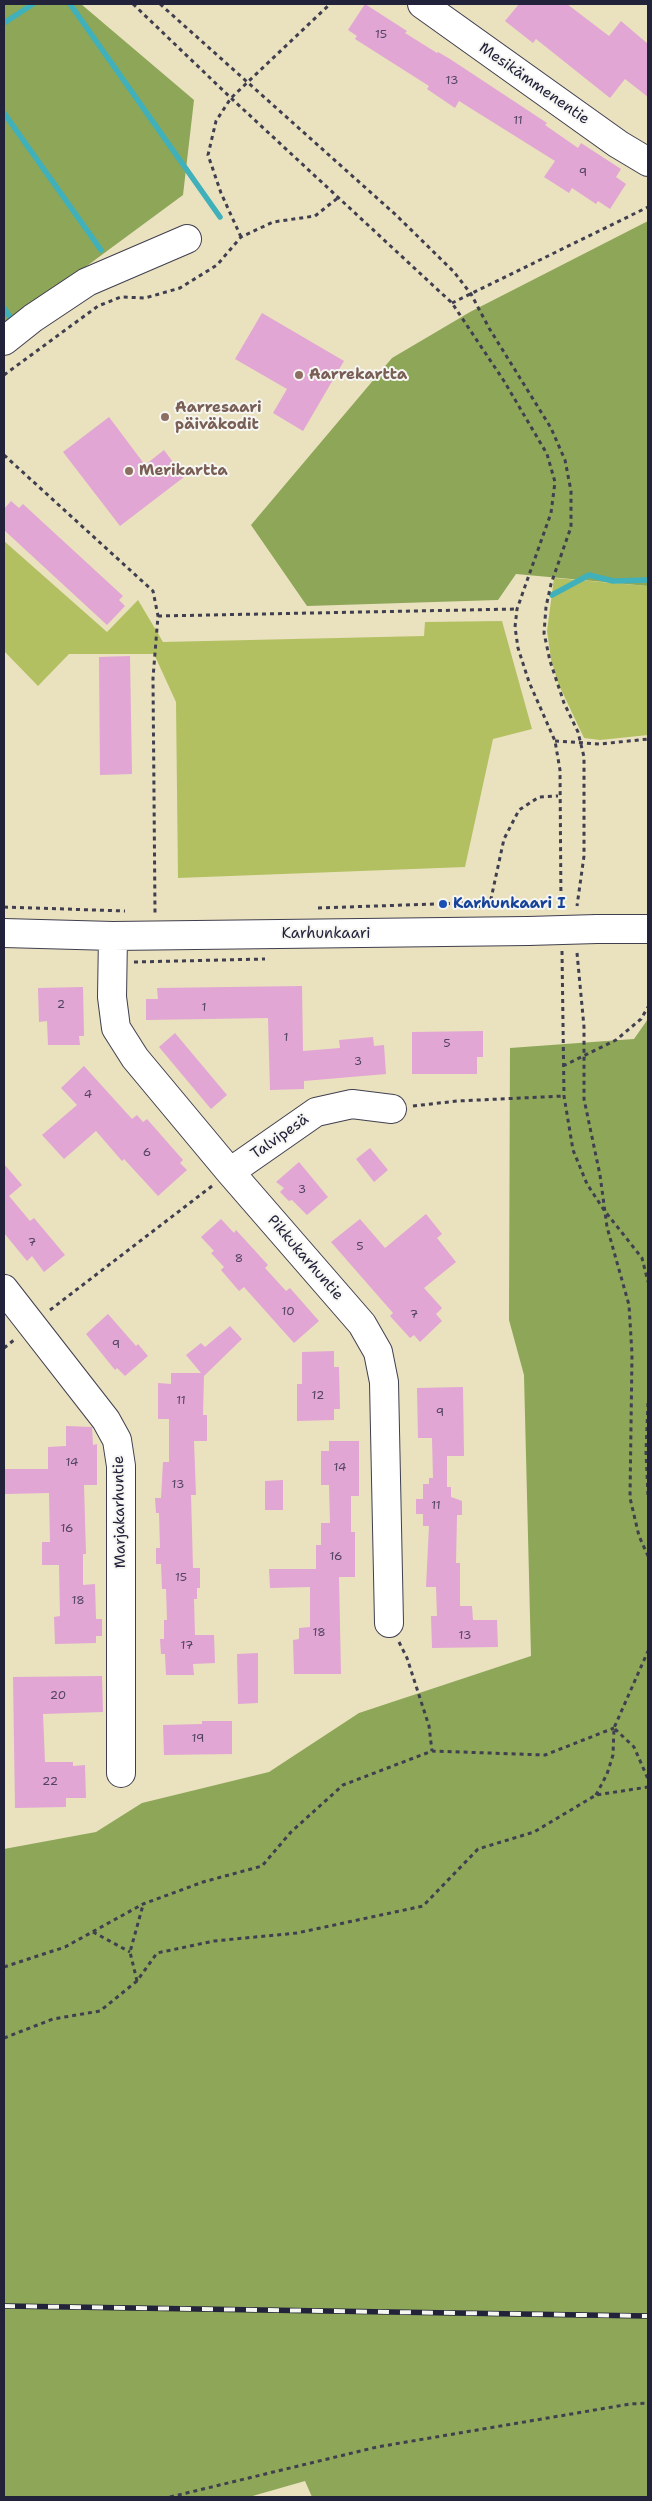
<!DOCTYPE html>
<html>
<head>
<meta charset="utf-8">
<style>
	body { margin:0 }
	#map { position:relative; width:652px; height:2501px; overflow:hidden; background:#eae1bf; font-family:"Shantell Sans",sans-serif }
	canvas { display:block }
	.frame { position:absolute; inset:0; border:5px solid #22223b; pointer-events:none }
</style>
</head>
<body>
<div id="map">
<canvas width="652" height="2501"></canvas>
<div class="frame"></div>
</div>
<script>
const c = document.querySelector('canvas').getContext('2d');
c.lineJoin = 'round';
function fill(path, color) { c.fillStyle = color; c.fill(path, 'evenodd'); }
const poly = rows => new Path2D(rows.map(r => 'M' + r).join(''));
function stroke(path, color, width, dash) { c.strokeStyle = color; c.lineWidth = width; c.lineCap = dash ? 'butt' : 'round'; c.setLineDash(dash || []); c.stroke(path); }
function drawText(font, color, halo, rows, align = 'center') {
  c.font = font + ' "Shantell Sans",sans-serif'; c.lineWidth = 4; c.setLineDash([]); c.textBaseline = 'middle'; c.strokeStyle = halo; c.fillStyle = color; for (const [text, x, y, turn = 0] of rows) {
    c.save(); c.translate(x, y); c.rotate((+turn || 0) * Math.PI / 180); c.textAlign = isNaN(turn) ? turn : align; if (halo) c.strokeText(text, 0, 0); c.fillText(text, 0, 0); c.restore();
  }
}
fill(poly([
	[4,541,107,632,138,600,163,642,424,636,425,622,502,621,532,729,493,739,465,867,178,878,176,702,154,654,69,654,38,686,4,651],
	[554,578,648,586,648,735,600,740,584,738,558,683,551,659,547,631]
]), '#b2c062');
fill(poly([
	[4,4,81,4,194,100,183,195,4,327],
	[648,221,648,586,516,574,498,600,307,606,251,525,392,358,470,312],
	[648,1019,648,2497,312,2497,305,2481,249,2497,4,2497,4,1849,96,1832,142,1803,269,1772,359,1713,531,1656,524,1375,509,1320,510,1048,634,1039]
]), '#8da658');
stroke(poly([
	[70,4,220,217],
	[4,23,33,4],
	[4,113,101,250],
	[4,308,10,317],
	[552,595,589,575,613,581,648,580]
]), '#40b1ba', 5.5);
fill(poly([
	[365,4,407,31,405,33,437,53,438,52,450,59,547,123,545,125,578,148,581,143,621,169,616,177,626,184,610,209,598,201,596,204,572,188,569,193,544,177,555,161,459,101,455,108,427,89,429,86,355,39,357,36,348,30],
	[519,4,567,4,609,36,621,21,648,44,648,97,625,79,610,98,536,39,533,43,505,21],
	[262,313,344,361,303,431,273,413,287,389,235,359],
	[109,417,145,465,164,450,184,477,120,526,63,452],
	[11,501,19,508,23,504,123,596,119,600,125,606,107,625,4,530,4,509],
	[130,656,132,774,100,775,99,657],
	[302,986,303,1051,340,1048,339,1040,373,1037,374,1046,384,1045,386,1074,304,1081,304,1089,270,1090,268,1018,146,1020,146,999,158,999,157,988],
	[83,987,84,1036,79,1036,80,1045,48,1045,47,1021,39,1022,38,988],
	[483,1031,483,1057,477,1057,477,1074,412,1074,412,1032],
	[175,1033,227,1095,211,1109,159,1047],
	[84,1066,132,1119,137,1115,143,1122,147,1119,183,1160,180,1163,187,1170,158,1196,124,1159,122,1161,96,1131,64,1159,42,1135,77,1105,61,1088],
	[370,1148,388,1170,374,1182,356,1159],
	[299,1162,328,1197,307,1215,292,1200,289,1201,280,1192,284,1188,276,1182],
	[4,1164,22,1185,9,1196,30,1221,34,1218,65,1255,44,1272,32,1256,27,1261,4,1233],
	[426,1214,442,1234,437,1238,456,1262,424,1288,442,1308,436,1314,442,1321,420,1342,414,1335,410,1338,390,1316,393,1313,331,1242,360,1219,385,1248],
	[221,1219,234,1233,236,1230,268,1265,265,1268,286,1291,290,1288,319,1321,294,1343,244,1287,239,1291,221,1270,224,1267,211,1253,214,1251,201,1237],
	[108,1314,136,1346,138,1344,148,1356,125,1376,117,1368,115,1370,86,1334],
	[230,1326,242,1339,204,1376,203,1415,207,1415,207,1441,194,1441,196,1495,191,1495,193,1568,200,1568,200,1588,197,1588,197,1599,194,1599,195,1635,214,1635,215,1663,193,1664,194,1675,166,1675,165,1654,161,1654,160,1639,164,1639,164,1620,167,1620,166,1589,162,1589,161,1564,156,1564,156,1548,160,1548,159,1513,156,1513,155,1498,161,1498,163,1462,169,1462,169,1419,158,1419,158,1383,171,1384,171,1373,201,1373,186,1355,201,1343,205,1347],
	[334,1351,334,1367,339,1367,340,1409,334,1409,334,1420,297,1421,297,1384,302,1384,302,1352],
	[463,1387,464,1456,447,1456,447,1487,451,1487,451,1497,462,1501,462,1515,457,1515,456,1563,460,1563,460,1606,472,1606,473,1620,497,1620,498,1647,432,1648,431,1616,437,1616,436,1587,426,1587,429,1526,423,1526,423,1514,416,1514,416,1499,423,1499,423,1484,429,1484,429,1478,433,1478,432,1438,418,1438,417,1388],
	[66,1426,92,1427,93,1445,97,1444,97,1485,84,1485,86,1554,83,1554,83,1585,95,1584,96,1619,102,1619,102,1636,96,1636,96,1643,55,1644,54,1617,60,1616,59,1565,42,1565,42,1542,50,1542,49,1493,4,1494,4,1469,48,1469,48,1447,66,1446],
	[329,1441,359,1441,359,1496,351,1496,351,1532,355,1532,355,1577,339,1577,341,1674,294,1674,293,1640,299,1639,299,1628,310,1627,310,1587,270,1588,269,1569,316,1569,316,1545,321,1545,321,1523,330,1523,329,1485,321,1485,321,1451,329,1451],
	[283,1480,283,1510,265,1510,265,1481],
	[258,1653,258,1703,238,1704,237,1654],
	[102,1676,103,1712,43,1714,45,1762,73,1762,73,1766,85,1765,86,1798,66,1798,66,1807,15,1808,13,1677],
	[202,1721,232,1721,232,1754,164,1755,163,1725,202,1724]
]), '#e1a6d3');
const minor = poly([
	[422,4,618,144,648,162],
	[4,341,33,318,87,282,187,239],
	[597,929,648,929],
	[4,933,113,936,528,931],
	[113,936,112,997,116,1028,135,1058,230,1172,362,1324,378,1352,384,1382,389,1623],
	[230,1172,316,1112,352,1104,392,1109],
	[4,1289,106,1420,117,1440,121,1466,121,1773]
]);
stroke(minor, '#403f4f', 30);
stroke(poly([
	[133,4,231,98,452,303,504,381,547,454,555,482,551,513,517,609,515,627,518,648,529,682,555,741,560,770,561,907],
	[160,4,396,215,454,272,471,294,489,328,551,428,565,460,571,491,571,527,551,584,546,607,544,633,550,661,564,703,578,732,584,757,584,856,577,906],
	[241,237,221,193,208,155,216,121,231,98,330,4],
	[452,303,648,207],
	[4,375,98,306,121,297,145,298,180,288,217,265,241,237,273,222,315,216,339,197],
	[4,455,153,591,158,616,153,678,155,913],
	[158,616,517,609],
	[555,741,600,744,648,739],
	[4,907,125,911],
	[318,908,463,903,482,907],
	[489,908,504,839,519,810,539,797,558,796],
	[562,951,564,1096,573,1150,587,1184,604,1210,642,1258,648,1282],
	[577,953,584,1027,584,1099,600,1175,607,1227,629,1305,632,1354,630,1498,639,1536,648,1556],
	[134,962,265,959],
	[563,1066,616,1040,641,1019,648,1007],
	[413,1106,457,1101,564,1096],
	[50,1310,212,1186],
	[4,1348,14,1340],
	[648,1403,646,1452,648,1496],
	[399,1642,407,1658,429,1726,432,1751],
	[615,1729,634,1747,648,1779],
	[596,1795,607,1774,613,1755,614,1728,648,1651],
	[93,1932,130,1952],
	[4,1967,65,1947,143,1904,203,1882,262,1866,291,1832,343,1785,432,1751,545,1755,614,1728],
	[137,1981,130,1952,143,1905],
	[4,2038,53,2019,100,2011,137,1981,157,1953,214,1941,297,1933,423,1906,478,1849,534,1832,596,1795,648,1787],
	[170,2497,377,2447,630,2404,648,2403]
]), '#403f4f', 3, [4, 4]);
stroke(minor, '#fff', 28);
const rail = poly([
	[4,2306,648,2316]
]);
stroke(rail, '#22223b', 5.5);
stroke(rail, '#f6f6f2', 4, [11]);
const minorBridge = poly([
	[528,931,597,929]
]);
stroke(minorBridge, '#403f4f', 30, []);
stroke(minorBridge, '#fff', 28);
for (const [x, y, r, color] of [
	[299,375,5,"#8d6e63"],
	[165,417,5,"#8d6e63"],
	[129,471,5,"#8d6e63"],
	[443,904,5,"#1a4fb4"]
]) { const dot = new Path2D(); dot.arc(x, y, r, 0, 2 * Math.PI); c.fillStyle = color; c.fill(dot); stroke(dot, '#f6f6f2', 2); }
drawText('12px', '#524361', null, [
	["15",381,35],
	["13",452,81],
	["11",518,121],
	["9",583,173],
	["2",61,1005],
	["1",204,1008],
	["1",286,1038],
	["5",447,1044],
	["3",358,1062],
	["4",88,1095],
	["6",147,1153],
	["3",302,1190],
	["7",32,1243],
	["5",360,1247],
	["8",239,1259],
	["10",288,1312],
	["7",414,1315],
	["9",116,1345],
	["12",318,1396],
	["11",181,1401],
	["9",440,1413],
	["14",72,1463],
	["14",340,1468],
	["13",178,1485],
	["11",436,1506],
	["16",67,1529],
	["16",336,1557],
	["15",181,1578],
	["18",78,1601],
	["18",319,1633],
	["13",465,1636],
	["17",187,1646],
	["20",58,1696],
	["19",198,1739],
	["22",50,1782]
]);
drawText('15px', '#22223b', '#f6f6f2', [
	["Mesikämmenentie",534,84,35],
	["Karhunkaari",326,934],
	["Talvipesä",280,1137,-35],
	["Pikkukarhuntie",305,1258,49],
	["Marjakarhuntie",120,1512,-91]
]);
drawText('bold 15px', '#785e54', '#f6f6f2', [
	["Aarrekartta",309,375],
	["Aarresaari",175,408],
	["päiväkodit",175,425],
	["Merikartta",139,471]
], 'left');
drawText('bold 15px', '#164399', '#f6f6f2', [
	["Karhunkaari I",453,904]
], 'left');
</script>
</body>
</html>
